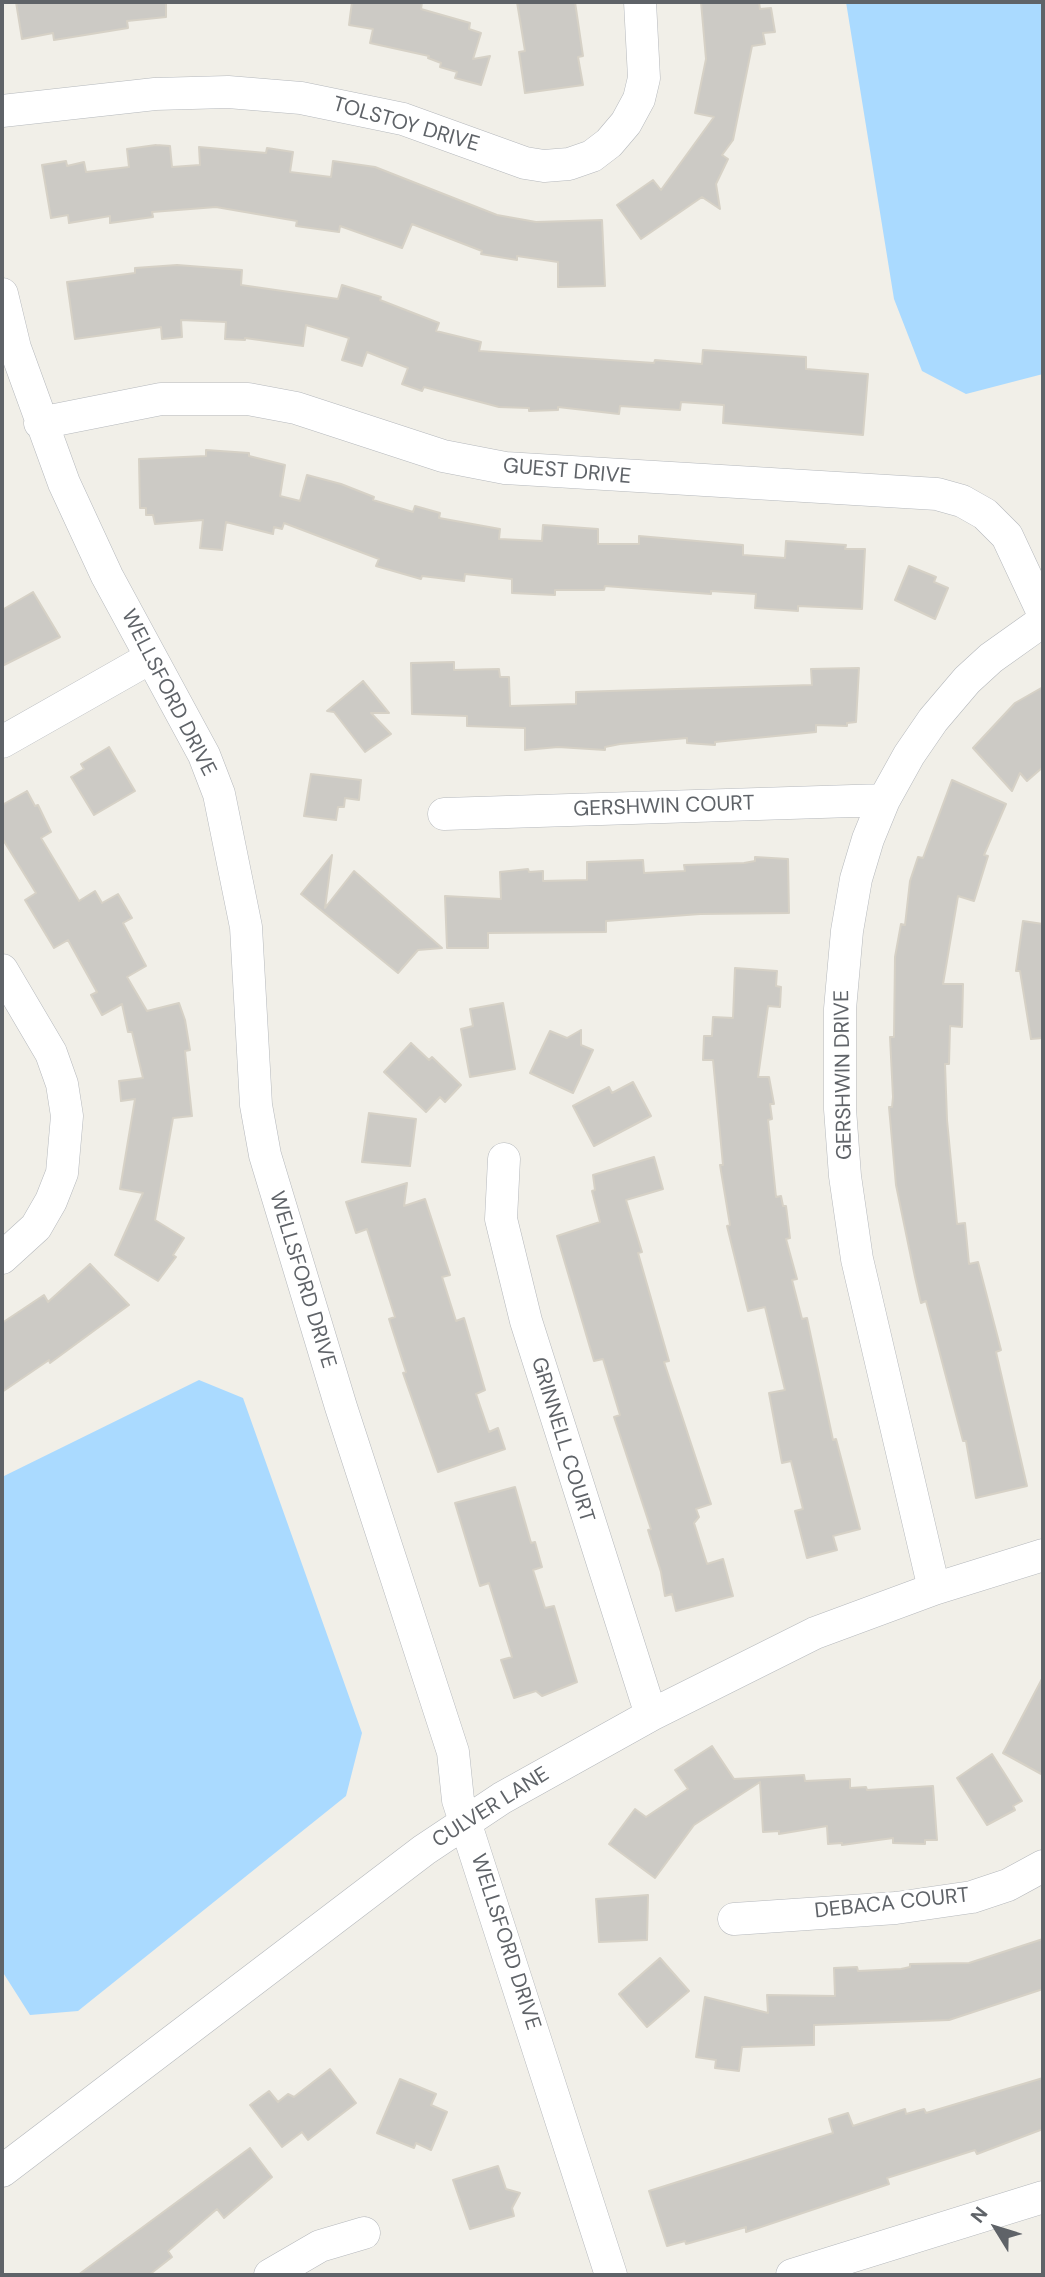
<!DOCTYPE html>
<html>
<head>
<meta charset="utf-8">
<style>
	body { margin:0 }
	#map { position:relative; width:1045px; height:2277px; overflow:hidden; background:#f1efe8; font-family:"DM Sans",sans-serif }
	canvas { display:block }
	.frame { position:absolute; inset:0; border:4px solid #5f6368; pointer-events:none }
	.north { position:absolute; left:961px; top:2193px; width:70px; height:70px; -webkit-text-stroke:5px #fff; paint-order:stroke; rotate:308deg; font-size:19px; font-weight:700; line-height:28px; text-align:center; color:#5f6368 }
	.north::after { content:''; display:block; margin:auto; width:24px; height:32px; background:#5f6368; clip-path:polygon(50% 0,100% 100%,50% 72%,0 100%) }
</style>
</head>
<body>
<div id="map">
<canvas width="1045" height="2277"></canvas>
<div class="frame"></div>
<div class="north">N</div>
</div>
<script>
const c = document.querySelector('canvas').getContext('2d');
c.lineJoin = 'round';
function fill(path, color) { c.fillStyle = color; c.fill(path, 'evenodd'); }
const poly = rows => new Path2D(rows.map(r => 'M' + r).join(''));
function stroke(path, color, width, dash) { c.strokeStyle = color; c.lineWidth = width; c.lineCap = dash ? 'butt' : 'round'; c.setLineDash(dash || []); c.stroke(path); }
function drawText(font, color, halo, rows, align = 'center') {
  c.font = font + ' "DM Sans",sans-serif'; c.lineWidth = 6; c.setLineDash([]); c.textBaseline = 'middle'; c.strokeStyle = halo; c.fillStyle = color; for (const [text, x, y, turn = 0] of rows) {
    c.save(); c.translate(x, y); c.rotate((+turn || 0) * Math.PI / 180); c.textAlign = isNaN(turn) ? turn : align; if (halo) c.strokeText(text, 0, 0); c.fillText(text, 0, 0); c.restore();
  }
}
fill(poly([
	[846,2,1043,2,1043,374,966,394,922,371,894,299],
	[199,1380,243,1398,362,1733,346,1796,78,2011,30,2015,2,1971,2,1477]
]), '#aadaff');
const building = poly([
	[16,2,166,2,166,17,127,21,128,28,54,40,53,33,22,39,16,2],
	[352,2,422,2,421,9,470,23,469,29,481,33,473,59,490,56,481,85,455,78,457,72,440,67,441,63,428,58,429,56,370,43,373,29,349,25,352,2],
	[517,2,575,2,583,56,578,57,583,85,525,93,519,52,525,51,517,2],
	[701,2,759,2,760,9,771,8,775,32,763,33,765,44,752,46,733,140,722,155,728,159,716,184,720,209,702,197,641,239,617,205,653,180,661,190,714,117,695,113,706,59,701,2],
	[156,145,170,146,172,167,200,165,199,147,266,153,267,148,293,152,290,172,331,177,333,161,375,167,497,215,536,222,602,220,605,286,558,287,558,262,517,256,517,260,481,254,482,251,412,224,402,248,340,226,339,232,296,226,297,221,216,207,152,212,153,217,110,223,110,216,69,223,68,215,51,218,42,165,66,161,67,166,84,162,86,172,129,167,127,149,156,145],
	[177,265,242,270,241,285,338,299,342,285,381,297,380,300,439,323,436,331,481,342,479,351,654,363,655,360,702,364,703,350,806,357,806,369,868,374,863,435,723,423,724,405,681,402,680,410,620,406,619,414,558,407,558,410,529,411,529,408,499,407,424,387,422,391,402,384,408,368,367,352,362,366,342,360,349,338,306,325,303,346,245,338,245,340,225,339,226,322,181,320,182,337,162,339,161,327,75,339,67,282,135,273,135,268,177,265],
	[206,450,249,453,249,456,285,465,280,496,300,501,307,475,341,484,374,497,373,500,413,512,415,506,440,513,439,518,500,529,499,539,542,541,543,525,598,529,598,544,639,544,639,536,743,545,743,555,785,558,786,541,846,545,845,549,865,549,862,609,798,606,798,611,755,608,756,594,711,591,711,594,605,586,604,590,555,590,555,595,512,593,512,579,465,574,464,581,422,576,421,579,376,566,379,559,284,523,282,529,274,527,273,534,226,522,222,550,200,548,203,520,155,524,153,515,146,515,146,508,140,508,139,459,206,456,206,450],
	[909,566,936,577,934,582,948,588,935,619,895,600,909,566],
	[33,592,60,637,2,666,2,610,33,592],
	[454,662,454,670,499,669,500,677,509,677,510,706,576,704,576,692,812,685,811,669,859,668,856,722,847,723,847,726,816,725,816,732,715,742,715,745,687,743,687,738,620,744,605,747,605,750,558,747,525,750,525,728,467,726,467,716,412,714,411,663,454,662],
	[363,681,389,713,371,713,391,734,365,752,334,712,327,711,363,681],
	[1043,687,1043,767,1027,781,1020,773,1012,791,973,748,1015,703,1043,687],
	[109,747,135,791,94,815,71,777,84,769,81,764,109,747],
	[311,774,361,780,359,800,345,798,344,807,338,807,336,820,304,816,311,774],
	[952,780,1006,804,984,855,988,856,974,901,958,896,943,984,963,984,962,1027,950,1026,949,1064,945,1064,947,1120,957,1224,965,1223,969,1264,978,1262,1001,1350,996,1352,1027,1486,976,1498,966,1441,963,1441,926,1301,921,1303,915,1277,896,1185,889,1107,892,1107,893,1097,890,1037,894,1037,895,957,901,924,905,925,910,881,918,857,923,858,952,780],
	[27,791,35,806,38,805,51,832,41,838,79,901,95,891,102,903,118,894,132,918,123,923,146,966,127,977,147,1011,179,1003,185,1020,190,1050,185,1051,192,1116,173,1118,155,1220,184,1238,173,1255,176,1257,158,1281,115,1255,143,1193,120,1189,135,1099,121,1101,119,1081,143,1078,132,1032,128,1032,122,1004,102,1015,91,995,97,992,68,940,54,948,25,900,36,893,2,838,2,805,27,791],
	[332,855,325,908,354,871,442,948,418,950,398,973,301,894,332,855],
	[755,857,788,859,789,913,700,914,606,921,606,932,488,933,488,948,447,948,445,896,501,899,500,872,528,869,529,872,543,871,543,881,587,880,587,862,643,860,644,873,685,871,684,865,744,863,755,861,755,857],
	[1023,921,1043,924,1043,1038,1031,1039,1020,971,1016,971,1023,921],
	[735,968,777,971,776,986,781,987,780,1007,768,1006,758,1077,769,1077,774,1104,770,1104,772,1119,768,1120,776,1197,781,1196,783,1206,786,1206,790,1238,786,1239,797,1279,792,1280,802,1319,807,1318,833,1440,836,1439,860,1529,833,1536,837,1550,807,1558,795,1511,803,1509,791,1461,782,1463,769,1393,785,1390,765,1307,748,1311,727,1226,730,1225,720,1165,723,1165,713,1060,703,1060,704,1036,712,1036,713,1017,733,1018,735,968],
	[503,1003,515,1069,470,1077,461,1029,473,1026,470,1009,503,1003],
	[581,1030,581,1045,593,1050,573,1093,530,1073,550,1031,567,1038,581,1030],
	[411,1043,429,1060,432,1057,461,1085,445,1102,440,1097,426,1112,384,1072,411,1043],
	[633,1082,651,1116,594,1146,573,1106,609,1087,612,1093,633,1082],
	[369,1113,416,1119,410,1166,362,1162,369,1113],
	[654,1157,663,1189,626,1200,642,1252,638,1253,669,1361,664,1362,711,1504,696,1509,699,1517,694,1523,707,1564,723,1559,733,1596,676,1611,672,1594,665,1596,661,1572,648,1530,651,1529,614,1417,620,1415,603,1359,594,1361,557,1236,600,1222,592,1191,595,1190,593,1175,654,1157],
	[407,1183,404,1206,425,1199,450,1275,442,1277,456,1321,464,1318,485,1390,476,1394,489,1432,498,1428,505,1449,438,1472,403,1373,406,1372,389,1319,395,1317,367,1229,356,1233,346,1202,407,1183],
	[90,1264,129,1305,50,1363,49,1360,2,1392,2,1323,44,1295,48,1302,90,1264],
	[515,1487,531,1543,535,1542,542,1567,533,1570,545,1608,554,1606,577,1682,542,1696,536,1691,514,1698,501,1660,512,1657,489,1583,480,1586,455,1503,515,1487],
	[1043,1677,1043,1775,1003,1753,1043,1677],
	[712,1746,734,1779,804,1775,805,1781,850,1779,850,1788,866,1787,867,1790,933,1786,937,1840,925,1840,925,1844,893,1843,893,1838,842,1845,842,1843,828,1844,827,1826,779,1834,779,1831,763,1832,760,1782,694,1825,655,1878,609,1844,635,1809,646,1817,688,1789,675,1770,712,1746],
	[992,1754,1022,1801,1013,1806,1015,1810,987,1825,957,1778,992,1754],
	[648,1895,647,1940,599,1942,596,1899,648,1895],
	[1043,1939,1043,1989,949,2020,814,2025,814,2045,742,2047,739,2071,715,2068,716,2060,696,2057,705,1997,768,2013,767,1995,835,1996,834,1968,857,1967,858,1971,901,1969,910,1967,910,1964,969,1963,1043,1939],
	[660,1958,689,1991,647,2027,619,1994,660,1958],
	[330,2069,356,2103,308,2140,302,2132,282,2147,250,2105,269,2091,278,2102,288,2094,294,2097,330,2069],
	[1043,2078,1043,2129,977,2154,975,2150,887,2178,889,2184,746,2232,746,2227,686,2244,685,2241,667,2246,649,2191,833,2133,829,2119,848,2113,853,2126,905,2109,906,2114,924,2109,926,2113,1043,2078],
	[400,2079,436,2094,431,2105,447,2112,431,2150,416,2143,414,2148,377,2133,400,2079],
	[250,2148,272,2177,224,2218,217,2209,168,2251,172,2257,149,2275,78,2275,250,2148],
	[498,2166,506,2189,520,2193,512,2208,514,2216,470,2229,453,2180,498,2166]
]);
fill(building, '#cccac5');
stroke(building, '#d6d1c6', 2);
const minor = poly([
	[2,111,155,94,228,92,301,98,403,119,525,163,544,166,569,164,592,156,609,143,626,123,639,99,644,78,640,2],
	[2,294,15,348,64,483,107,576,204,755,219,794,246,927,256,1105,265,1155,341,1407,453,1752,458,1800,611,2275],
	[40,423,161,399,248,399,296,408,443,456,505,468,937,494,962,501,985,514,1007,536,1043,613],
	[2,742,150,658],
	[444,814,884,800],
	[2,970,51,1053,62,1084,67,1116,62,1173,51,1201,36,1227,2,1258],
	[504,1159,501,1219,526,1321,651,1715],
	[934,1589,857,1259,845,1176,840,1109,840,1009,847,931,856,879,868,839,884,800,909,755,933,720,967,680,991,658,1043,621],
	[734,1919,896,1908,972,1897,1008,1885,1043,1866],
	[2,2171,424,1850,502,1798,651,1715,815,1633,934,1589,1043,1555],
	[270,2275,320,2246,364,2233],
	[792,2275,1043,2197]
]);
stroke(minor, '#b5b8bc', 33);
stroke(minor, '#fff', 32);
drawText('21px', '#5f6368', '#fff', [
	["TOLSTOY DRIVE",406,125,16],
	["GUEST DRIVE",567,472,5],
	["WELLSFORD DRIVE",168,693,63],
	["GERSHWIN COURT",664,807,-2],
	["GERSHWIN DRIVE",844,1075,-91],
	["WELLSFORD DRIVE",302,1280,73],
	["GRINNELL COURT",562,1440,73],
	["CULVER LANE",491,1808,-32],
	["DEBACA COURT",892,1904,-6],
	["WELLSFORD DRIVE",505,1942,72]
]);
</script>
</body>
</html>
